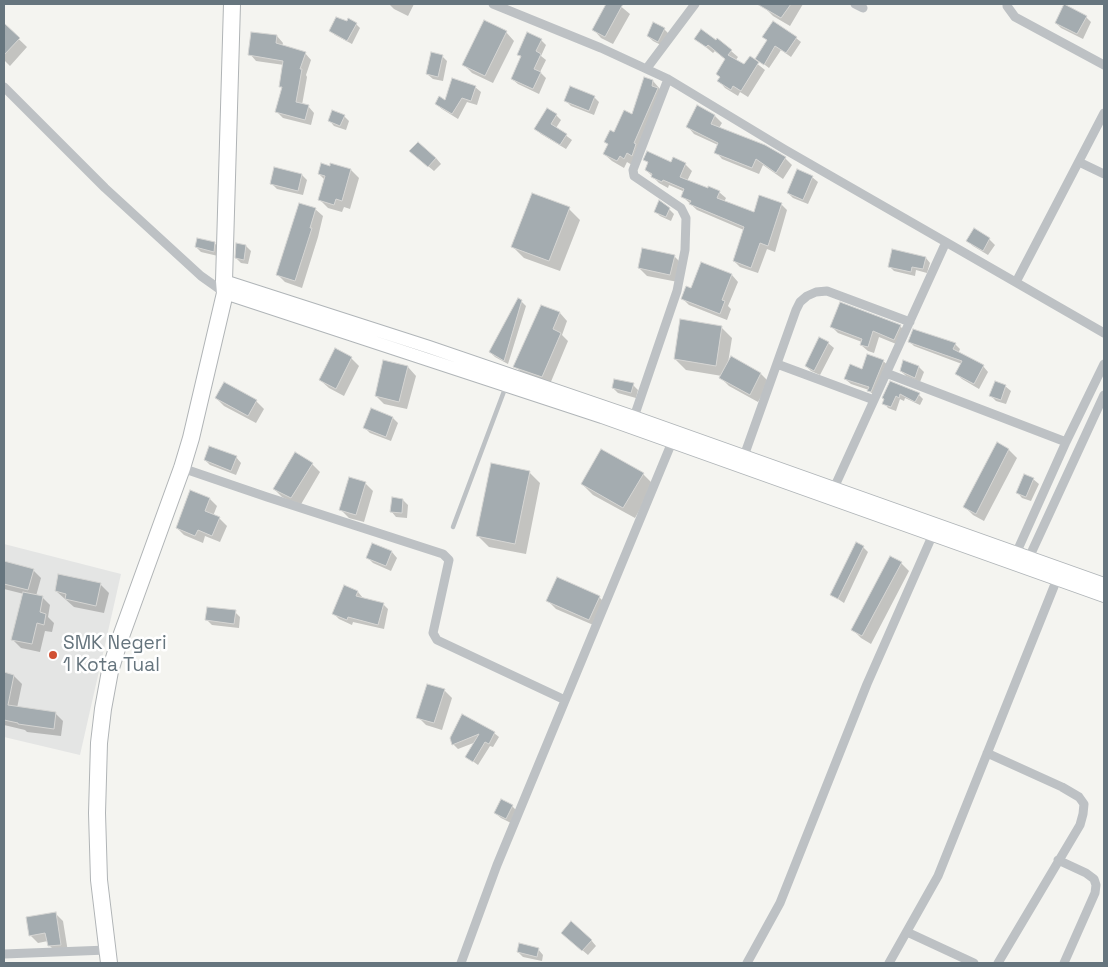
<!DOCTYPE html>
<html>
<head>
<meta charset="utf-8">
<style>
	body { margin:0 }
	#map { position:relative; width:1108px; height:967px; overflow:hidden; background:#f4f4f0; font-family:"Space Grotesk",sans-serif }
	canvas { display:block }
	.frame { position:absolute; inset:0; border:5px solid #66757e; pointer-events:none }
</style>
</head>
<body>
<div id="map">
<canvas width="1108" height="967"></canvas>
<div class="frame"></div>
</div>
<script>
const c = document.querySelector('canvas').getContext('2d');
c.lineJoin = 'round';
function fill(path, color) { c.fillStyle = color; c.fill(path, 'evenodd'); }
const poly = rows => new Path2D(rows.map(r => 'M' + r).join(''));
function stroke(path, color, width, dash) { c.strokeStyle = color; c.lineWidth = width; c.lineCap = dash ? 'butt' : 'round'; c.setLineDash(dash || []); c.stroke(path); }
function drawText(font, color, halo, rows, align = 'center') {
  c.font = font + ' "Space Grotesk",sans-serif'; c.lineWidth = 5; c.setLineDash([]); c.textBaseline = 'middle'; c.strokeStyle = halo; c.fillStyle = color; for (const [text, x, y, turn = 0] of rows) {
    c.save(); c.translate(x, y); c.rotate((+turn || 0) * Math.PI / 180); c.textAlign = isNaN(turn) ? turn : align; if (halo) c.strokeText(text, 0, 0); c.fillText(text, 0, 0); c.restore();
  }
}
fill(poly([
	[4,544,121,574,80,755,4,737]
]), '#e4e5e4');
fill(poly([
	[389,4,414,4,408,16,394,9],
	[607,4,618,4,630,14,613,44,601,38,593,29],
	[768,4,803,4,790,26,773,16,765,8],
	[1086,17,1091,22,1083,39,1061,28,1056,23],
	[356,24,360,28,352,44,335,35,330,31],
	[4,25,27,47,10,66,4,60],
	[664,29,669,34,663,46,653,41,648,36],
	[506,32,514,41,493,83,472,73,464,65],
	[277,36,283,43,282,46,305,53,311,60,306,75,307,77,302,105,308,106,314,113,311,125,283,118,277,112,283,89,280,86,284,65,256,61,250,54],
	[796,38,801,42,791,57,781,50,769,68,757,59,768,41],
	[696,39,716,42,731,51,738,57,735,61,744,66,750,58,765,70,748,97,740,92,738,96,725,88,719,81,726,60,715,51,713,53],
	[541,40,546,45,541,56,546,60,540,72,546,78,539,94,518,84,512,79,522,58,518,54],
	[442,56,447,61,443,81,433,79,427,74],
	[653,81,660,89,632,165,627,162,624,168,612,161,604,154,609,145,605,142,633,116],
	[475,87,481,92,477,105,467,102,458,119,442,109,436,104,446,102],
	[594,97,599,102,594,115,571,106,566,101],
	[697,107,715,116,722,123,719,128,764,146,785,158,792,165,783,179,763,165,759,174,722,159,716,152,718,145,694,134,688,127],
	[556,115,561,120,556,128,572,140,566,149,541,134,536,129],
	[344,116,349,121,346,130,334,126,329,120],
	[416,156,436,158,441,164,434,171],
	[645,160,685,164,692,171,687,181,708,189,719,192,726,198,724,202,754,213,781,204,787,210,775,252,767,249,758,273,740,267,734,261,744,230,697,210,683,197,685,192,669,185,668,188,659,183,646,170,649,164],
	[331,165,351,170,359,178,350,209,344,207,342,212,328,208,320,200,325,180,319,174,331,167],
	[302,175,307,180,303,195,277,189,271,183],
	[812,177,818,182,808,204,793,198,788,193],
	[315,209,323,216,318,237,302,288,285,282,278,275],
	[569,209,580,220,560,271,524,258,513,247],
	[669,209,674,214,671,221,660,216,655,211],
	[974,230,989,239,995,245,988,255,973,246,968,241],
	[214,243,220,248,218,256,201,252,196,247],
	[246,246,251,251,248,264,241,263,236,258],
	[674,256,682,264,678,282,647,276,639,268],
	[926,258,930,263,927,273,916,270,915,276,894,271,890,267],
	[702,263,732,275,738,282,728,306,731,309,727,320,689,305,682,298,692,289],
	[521,301,526,306,508,364,495,357,490,352],
	[840,304,900,326,907,333,901,346,879,337,874,353,868,351,861,345,862,342,838,333,832,327],
	[541,306,560,313,567,321,562,335,568,341,550,384,523,374,515,366],
	[721,327,732,338,728,363,761,374,769,382,758,402,729,386,721,378,722,376,686,370,675,359],
	[909,341,955,344,960,349,958,354,983,366,988,372,979,389,962,379,957,374,962,364,914,346],
	[828,343,834,348,820,375,811,371,806,366],
	[351,358,359,366,344,396,329,388,320,380],
	[883,361,889,366,874,396,869,390,851,384,845,379],
	[904,362,919,367,924,372,920,382,906,376,901,371],
	[408,367,416,376,407,409,384,404,376,396],
	[890,383,919,395,923,399,920,405,905,398,904,401,900,399,896,411,888,408,884,403],
	[633,385,638,390,636,398,618,393,613,388],
	[1005,386,1011,391,1006,404,996,401,991,396],
	[216,398,256,401,264,409,256,423,224,406],
	[372,410,393,418,398,423,391,441,370,433,365,428],
	[997,444,1009,450,1017,458,984,521,973,515,965,507],
	[236,457,241,463,236,475,210,465,205,460],
	[312,464,320,472,300,506,282,497,274,489],
	[529,472,540,483,526,554,489,547,478,536],
	[643,474,654,485,635,518,593,495,582,484],
	[1033,479,1039,484,1031,501,1022,498,1017,492],
	[365,483,373,491,364,522,349,518,341,510],
	[191,492,210,499,217,506,213,516,219,518,227,526,220,542,205,536,203,543,184,535,177,528],
	[403,500,408,505,407,518,396,517,391,511],
	[373,545,392,552,397,558,391,571,373,563,368,558],
	[863,547,868,552,844,603,832,595],
	[4,562,33,570,41,578,36,596,42,597,50,605,48,617,54,623,52,632,45,631,40,652,21,648,13,640,24,594,4,589],
	[901,563,909,571,871,644,861,638,853,630],
	[101,585,109,593,104,613,74,607,56,591],
	[345,587,358,592,363,598,362,599,383,604,388,609,384,629,353,622,352,625,339,619,334,614],
	[599,597,607,605,598,627,556,609,548,601],
	[235,612,240,617,239,628,212,625,207,620],
	[4,674,14,676,22,684,17,708,55,713,63,721,61,736,27,732,25,730,4,725],
	[444,690,452,698,442,730,426,725,418,717],
	[463,716,494,733,499,737,493,747,490,746,478,765,467,757,476,742,458,749,453,744],
	[502,801,512,806,518,812,511,823,501,818,495,813],
	[56,914,63,921,68,952,57,953,49,945,48,941,38,943,30,935],
	[568,938,591,940,596,946,588,955],
	[538,949,543,955,542,961,523,957,518,952]
]), '#0003');
const building = poly([
	[606,4,623,4,605,37,592,30,606,4],
	[757,4,791,4,781,18,757,4],
	[1064,4,1087,16,1077,34,1055,23,1064,4],
	[336,17,347,21,348,18,357,23,347,41,329,31,336,17],
	[484,20,507,31,485,76,462,65,484,20],
	[773,21,797,37,786,53,775,46,764,65,755,59,767,40,762,37,773,21],
	[653,22,665,28,658,42,647,36,653,22],
	[4,23,20,38,4,55,4,23],
	[701,29,716,40,717,38,732,50,728,55,744,64,750,56,759,62,741,91,733,86,731,90,717,81,720,77,716,74,725,59,708,45,706,47,694,39,701,29],
	[251,32,277,35,276,43,306,52,300,69,302,69,296,102,309,105,305,120,275,112,282,87,279,87,283,61,248,55,251,32],
	[527,32,542,39,536,51,541,54,534,69,541,72,533,89,511,79,521,56,517,55,527,32],
	[431,52,443,55,438,77,426,74,431,52],
	[644,77,653,80,652,86,658,88,634,143,636,144,632,156,627,153,624,159,620,156,617,161,603,154,608,144,604,142,610,130,614,132,624,110,632,114,644,77],
	[452,78,476,86,471,101,462,98,452,114,435,104,439,96,445,100,452,78],
	[570,86,595,96,589,111,564,101,570,86],
	[697,105,715,115,711,124,765,145,786,157,776,173,756,159,752,168,714,153,718,143,686,127,697,105],
	[547,108,557,114,551,124,567,134,560,145,534,129,547,108],
	[332,110,345,115,340,126,328,121,332,110],
	[418,142,436,158,428,167,409,151,418,142],
	[647,151,671,162,673,157,686,163,680,177,708,188,708,186,720,191,717,198,754,212,759,195,782,203,768,246,760,243,751,268,733,261,744,227,689,204,691,201,681,197,684,189,663,180,662,182,651,177,652,174,645,170,648,162,643,160,647,151],
	[321,163,330,166,330,163,351,169,342,201,336,199,334,205,318,200,325,176,318,174,321,163],
	[274,167,302,174,298,191,270,184,274,167],
	[797,169,813,176,803,200,787,193,797,169],
	[532,193,570,207,549,261,511,247,532,193],
	[659,200,670,208,666,217,654,212,659,200],
	[299,203,316,208,310,228,312,228,295,281,276,275,299,203],
	[974,228,990,238,983,251,966,241,974,228],
	[197,238,215,242,214,252,195,247,197,238],
	[236,243,246,245,244,260,235,258,236,243],
	[642,248,675,255,670,275,638,268,642,248],
	[892,249,926,257,923,269,912,267,911,272,888,267,892,249],
	[701,262,732,274,722,300,725,301,720,314,681,299,686,286,691,288,701,262],
	[518,298,522,300,504,361,489,352,518,298],
	[840,302,901,325,894,340,873,331,868,347,860,345,862,339,830,327,840,302],
	[541,305,560,312,553,329,561,333,542,377,513,367,541,305],
	[680,319,722,326,716,366,674,359,680,319],
	[913,329,956,343,953,349,984,365,974,384,955,374,962,361,908,342,913,329],
	[819,337,829,342,814,371,805,366,819,337],
	[335,348,352,357,336,389,319,380,335,348],
	[867,354,884,360,871,392,867,391,869,387,844,379,850,364,862,369,867,354],
	[731,356,761,373,750,395,719,378,731,356],
	[383,360,408,366,399,402,375,396,383,360],
	[903,360,919,366,915,378,900,371,903,360],
	[614,379,634,383,631,393,612,388,614,379],
	[890,381,920,393,915,402,900,394,899,398,896,396,891,407,882,404,884,399,882,398,890,381],
	[995,381,1006,385,1001,400,989,396,995,381],
	[224,382,257,400,248,416,215,398,224,382],
	[371,408,393,417,386,437,363,428,371,408],
	[997,442,1009,449,976,514,963,507,997,442],
	[209,446,237,456,231,471,204,460,209,446],
	[601,449,644,473,623,508,581,484,601,449],
	[295,452,313,463,291,498,273,489,295,452],
	[491,463,530,471,515,544,476,536,491,463],
	[1024,474,1034,478,1026,497,1016,493,1024,474],
	[349,477,366,482,356,515,339,510,349,477],
	[190,490,210,498,205,511,220,517,212,536,198,530,195,536,176,528,190,490],
	[392,497,403,499,402,513,390,512,392,497],
	[856,542,864,546,838,599,830,595,856,542],
	[372,543,392,551,386,566,366,558,372,543],
	[890,556,902,562,862,636,851,630,890,556],
	[4,561,34,569,28,590,4,584,4,561],
	[58,574,101,583,96,606,65,599,66,594,55,591,58,574],
	[557,577,600,596,589,620,546,601,557,577],
	[344,585,358,591,356,596,384,603,378,625,348,617,347,620,332,614,344,585],
	[23,592,43,596,40,612,46,614,44,625,37,623,32,644,11,640,23,592],
	[207,607,236,610,234,624,205,620,207,607],
	[4,672,14,675,8,705,56,712,54,729,18,724,18,723,4,720,4,672],
	[427,684,445,689,434,723,416,718,427,684],
	[462,714,495,732,489,744,485,742,473,762,465,757,479,734,452,745,450,738,462,714],
	[501,799,513,805,506,819,494,813,501,799],
	[56,912,61,945,48,946,45,933,29,936,26,917,56,912],
	[571,921,592,940,582,951,561,933,571,921],
	[519,943,539,948,537,957,517,952,519,943]
]);
fill(building, '#a4acb0');
stroke(building, '#d5d5d3', 1);
const secondary = poly([
	[224,281,429,347,634,417,1104,584],
	[225,293,602,417,1104,596]
]);
const highway = poly([
	[109,963,99,880,97,813,99,743,103,709,110,671,120,639,182,468,191,438,225,293,224,281,232,4]
]);
stroke(secondary, '#b0b5b8', 14);
stroke(highway, '#b0b4b6', 18);
stroke(poly([
	[453,527,506,386]
]), '#bdc1c4', 4.5);
stroke(poly([
	[493,4,601,48,668,79,784,149,1104,333],
	[855,4,863,8],
	[1007,4,1007,6,1015,17,1104,65],
	[647,68,695,4],
	[4,87,105,188,201,276,225,293],
	[1079,162,1104,174],
	[1016,282,1104,113],
	[777,364,874,400],
	[886,373,1066,442],
	[634,417,677,291,685,250,686,218,681,208,634,176,633,170,668,79],
	[744,456,796,310,800,302,807,296,816,292,827,291,910,322],
	[182,468,267,497,443,554,449,560,433,633,437,640,565,700],
	[834,488,946,242],
	[1014,558,1066,442,1104,364],
	[1027,562,1104,395],
	[987,753,1062,787,1079,797,1084,804,1083,814,1080,825,998,963],
	[1058,860,1086,873,1094,879,1096,885,1095,893,1064,963],
	[907,932,974,963],
	[4,954,107,950],
	[461,963,497,865,672,442],
	[747,963,780,903,867,684,933,534],
	[889,963,938,876,1057,579]
]), '#bdc1c4', 9);
stroke(secondary, '#fff', 12);
stroke(highway, '#fff', 16);
for (const [x, y, r, color] of [
	[53,655,5,"#d15033"]
]) { const dot = new Path2D(); dot.arc(x, y, r, 0, 2 * Math.PI); c.fillStyle = color; c.fill(dot); stroke(dot, '#fff', 2); }
drawText('19px', '#66757e', '#fff', [
	["SMK Negeri",63,644],
	["1 Kota Tual",63,666]
], 'left');
</script>
</body>
</html>
